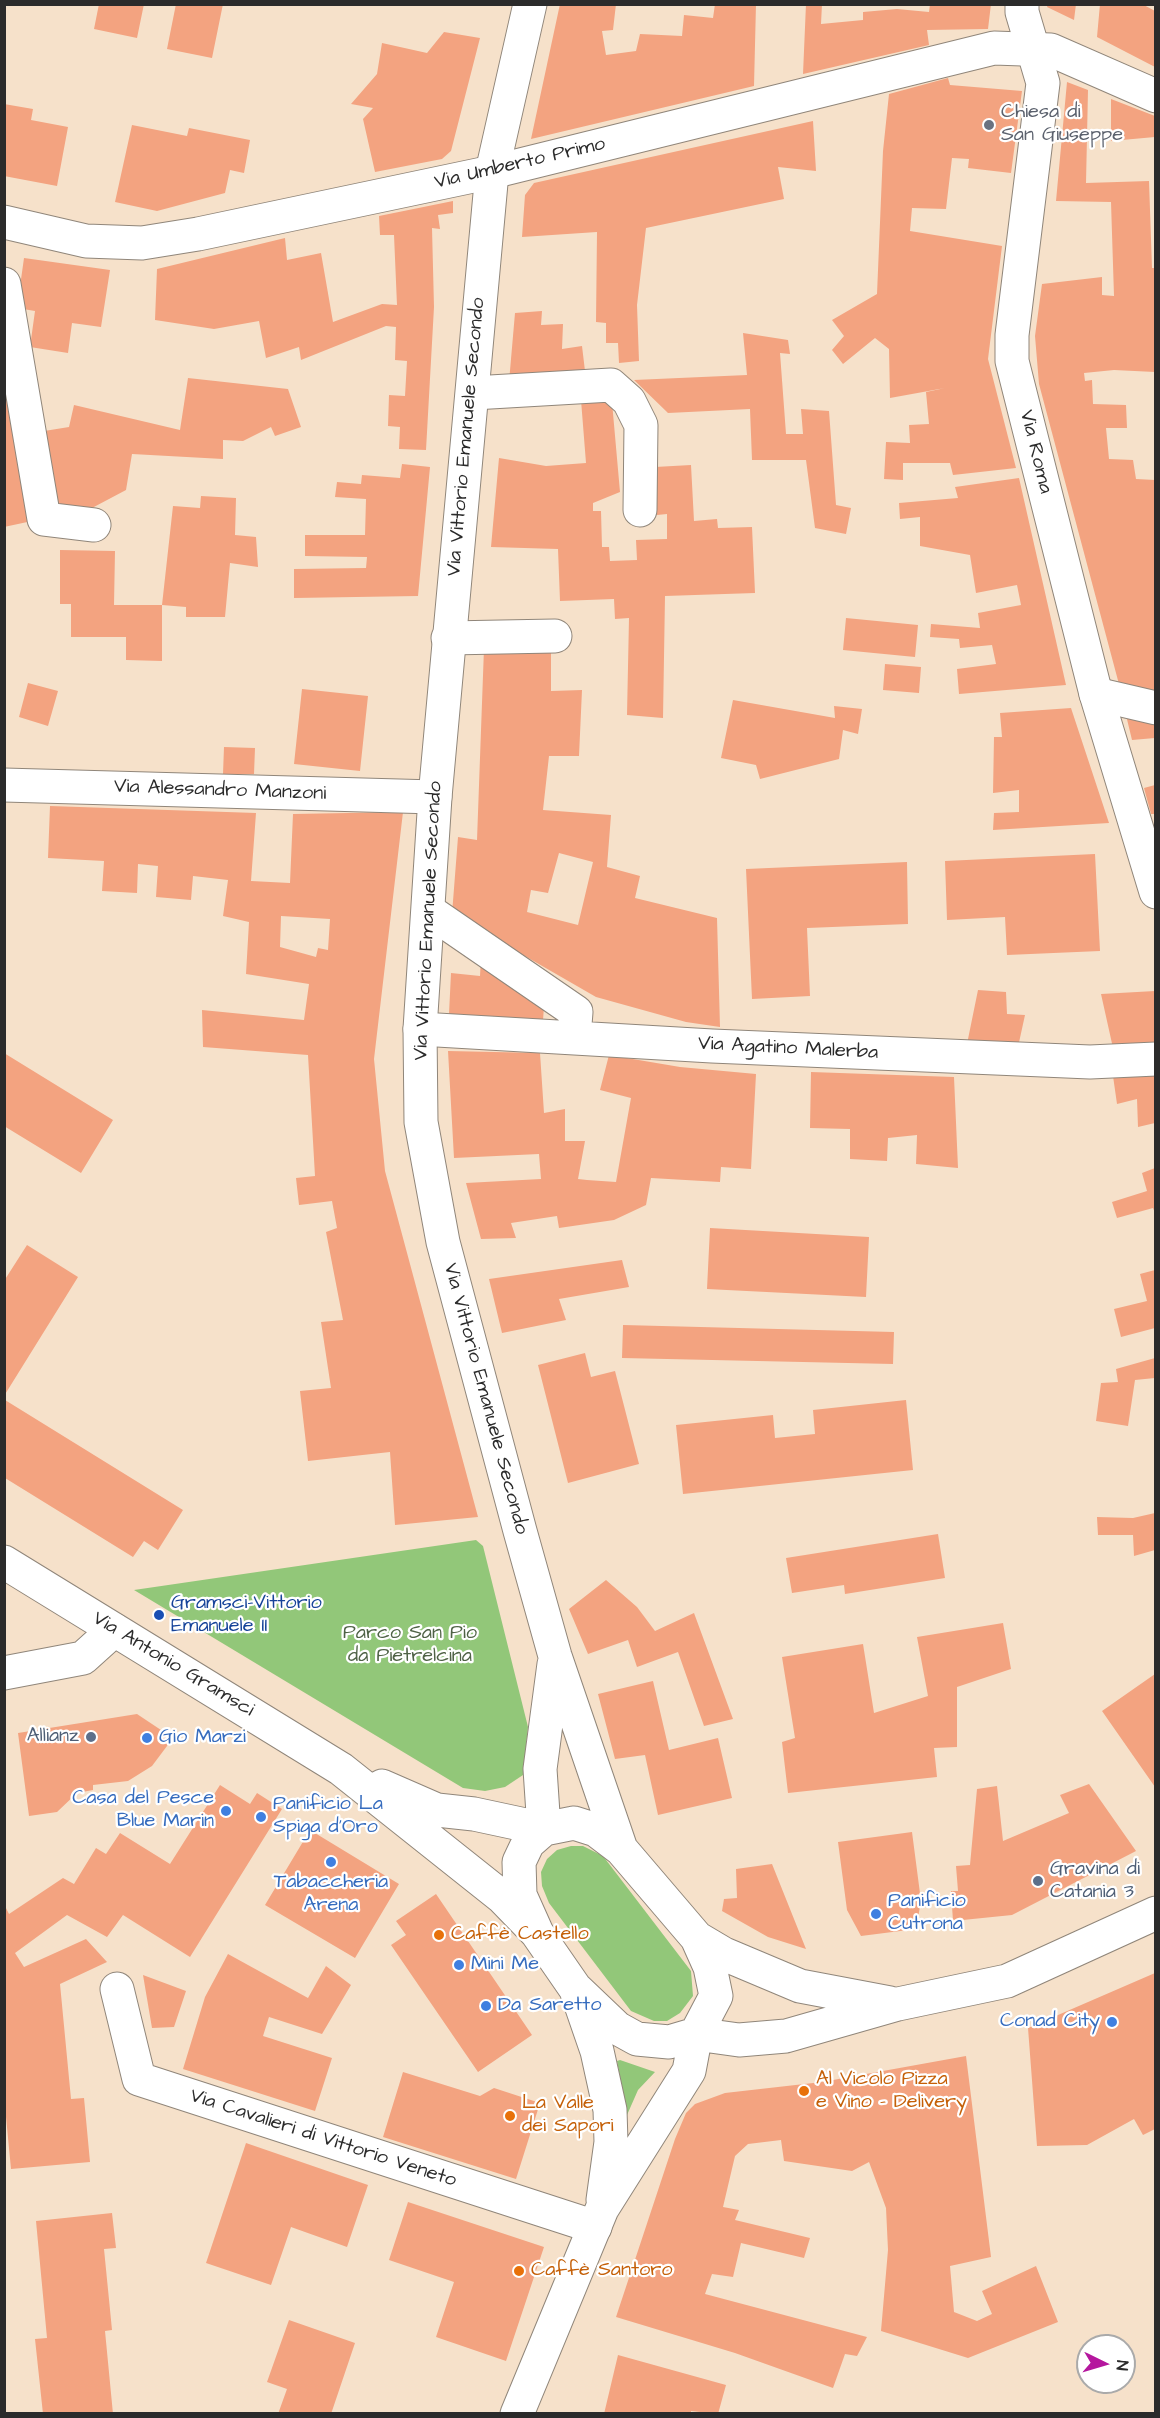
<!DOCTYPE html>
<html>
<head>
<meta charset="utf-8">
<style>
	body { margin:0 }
	#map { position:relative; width:1160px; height:2418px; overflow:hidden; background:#f6e1ca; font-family:"Architects Daughter",sans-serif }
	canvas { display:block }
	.frame { position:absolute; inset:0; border:6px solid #2b2b2b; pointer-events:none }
	.north { position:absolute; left:1076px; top:2334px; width:60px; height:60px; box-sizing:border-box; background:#fff; border:2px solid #aaa; border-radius:50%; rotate:95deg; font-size:16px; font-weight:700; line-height:24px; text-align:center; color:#2b2b2b }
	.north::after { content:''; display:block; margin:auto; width:21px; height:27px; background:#b5179e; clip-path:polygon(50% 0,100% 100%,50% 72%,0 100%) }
</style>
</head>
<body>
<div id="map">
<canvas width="1160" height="2418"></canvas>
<div class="frame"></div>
<div class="north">N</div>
</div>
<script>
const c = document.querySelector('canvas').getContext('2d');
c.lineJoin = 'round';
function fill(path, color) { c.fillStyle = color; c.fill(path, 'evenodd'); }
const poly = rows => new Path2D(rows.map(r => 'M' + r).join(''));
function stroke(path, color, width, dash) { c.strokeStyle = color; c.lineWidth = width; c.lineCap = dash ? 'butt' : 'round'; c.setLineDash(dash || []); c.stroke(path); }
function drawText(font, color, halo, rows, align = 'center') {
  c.font = font + ' "Architects Daughter",sans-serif'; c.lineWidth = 4.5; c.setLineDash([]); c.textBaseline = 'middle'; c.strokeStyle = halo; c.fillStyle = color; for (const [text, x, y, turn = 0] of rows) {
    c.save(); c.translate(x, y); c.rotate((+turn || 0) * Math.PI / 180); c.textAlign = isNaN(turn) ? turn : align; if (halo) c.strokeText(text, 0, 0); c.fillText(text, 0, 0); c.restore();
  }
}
fill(poly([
	[476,1540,483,1546,528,1727,523,1775,505,1787,485,1791,463,1788,134,1590],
	[571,1846,583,1846,603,1856,691,1971,693,1996,680,2013,667,2021,654,2021,631,2011,549,1903,542,1886,541,1872,547,1859,557,1850],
	[620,2060,655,2072,638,2090,627,2115,617,2061]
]), '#92c779');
fill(poly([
	[99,4,144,4,137,38,94,29],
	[176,4,223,4,212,58,167,49],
	[560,4,616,4,613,30,602,31,606,55,636,51,640,34,682,36,684,15,713,18,715,4,756,4,754,86,531,139],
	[806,4,822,4,821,24,863,20,863,12,897,9,929,12,930,4,991,4,988,29,927,30,929,45,803,74],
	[1048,4,1076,4,1074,20,1047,7],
	[1100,4,1142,4,1155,11,1155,67,1097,37],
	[444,32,480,38,451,151,442,159,375,172,363,119,373,108,351,104,377,74,382,43,427,53],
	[948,78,950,85,1022,91,1011,173,968,168,969,159,952,158,946,209,912,208,910,231,1002,246,988,359,1016,468,953,475,950,463,903,463,903,480,884,479,886,442,910,443,909,425,929,424,926,392,945,388,890,398,889,349,875,338,843,364,832,350,844,336,832,320,877,294,883,151,889,94],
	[1067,82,1088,90,1086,183,1149,181,1152,268,1155,268,1155,372,1114,370,1084,373,1085,381,1092,380,1093,404,1126,405,1127,428,1106,428,1109,459,1133,460,1136,479,1155,480,1155,696,1120,688,1039,384,1035,336,1042,284,1102,277,1102,295,1114,296,1111,202,1056,201],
	[1111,99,1155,116,1155,137,1111,141],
	[4,104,33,109,31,120,68,127,57,186,4,176],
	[813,121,816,171,778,167,784,199,646,228,637,305,639,361,619,363,618,343,606,343,606,323,596,322,597,232,522,237,525,195,534,183],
	[132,125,187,136,189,128,250,140,244,173,230,170,225,193,157,211,115,202],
	[453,201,453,213,438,215,440,229,432,228,434,307,426,450,399,449,400,427,388,426,389,395,405,396,407,361,395,360,396,327,386,326,301,360,299,347,266,358,259,321,214,329,155,320,157,269,285,238,287,260,321,253,333,322,382,304,397,305,394,235,380,235,379,216],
	[24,258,110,270,101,327,72,323,68,353,30,347,35,311,17,308],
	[542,311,541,325,563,324,562,349,582,346,585,371,509,382,515,313],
	[743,333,788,340,790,354,780,353,786,434,803,434,801,409,829,411,836,505,851,508,846,534,815,528,806,460,752,460,750,409,668,413,634,380,747,375],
	[188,378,288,389,301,427,275,436,271,427,243,441,223,440,223,459,132,454,126,490,92,508,56,510,38,432,69,427,74,405,180,430],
	[10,391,32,521,4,527,4,392],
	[581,400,612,402,620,492,593,503,593,511,601,511,602,547,609,547,610,561,637,560,636,540,667,539,667,514,657,515,655,467,691,465,694,521,717,519,718,528,752,527,755,593,665,596,663,718,627,715,629,618,615,619,614,599,560,601,558,549,491,547,499,458,546,466,586,463],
	[402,464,430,467,418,596,294,598,294,569,366,568,367,557,305,556,305,535,365,535,366,499,335,497,337,482,361,484,362,475,400,478],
	[1019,478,1066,685,959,694,957,669,996,664,992,645,960,648,959,639,930,637,931,624,980,628,978,613,1021,605,1017,585,976,593,970,555,920,546,920,517,900,519,899,503,958,498,955,487],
	[201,496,236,498,235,535,256,537,258,567,230,563,225,617,186,617,186,607,162,605,162,661,126,660,126,637,71,637,71,604,60,604,60,550,115,551,114,605,162,605,173,506,200,508],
	[846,618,918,625,915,657,843,650],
	[484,648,551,648,551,691,582,690,579,756,549,756,543,810,611,815,607,867,640,876,635,898,717,918,720,1027,686,1022,596,997,452,914,458,837,477,840],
	[559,853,593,862,578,925,527,912,531,890,548,893],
	[885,664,921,667,919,693,883,690],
	[28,683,58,691,48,726,19,717],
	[302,689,368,696,360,771,294,764],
	[733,700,835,718,834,706,862,709,858,734,843,730,839,759,760,779,756,765,721,758],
	[1071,708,1109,823,993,830,994,813,1019,812,1019,790,993,793,994,737,1002,737,1000,713],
	[1125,711,1155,718,1155,738,1132,740],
	[224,747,255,748,254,774,223,774],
	[1155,785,1155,814,1151,814,1144,788],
	[50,806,256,813,251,881,290,883,293,814,403,812,374,1059,385,1171,478,1517,395,1525,390,1452,308,1461,300,1391,331,1388,321,1322,343,1320,326,1232,337,1228,332,1201,299,1205,296,1178,315,1176,308,1055,203,1047,202,1010,304,1020,309,984,246,974,249,922,223,916,228,880,193,876,191,900,156,897,158,866,138,864,137,893,102,891,104,861,48,858],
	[281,916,330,919,328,950,318,948,316,957,280,947],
	[1095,854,1100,951,1007,955,1005,917,947,920,945,861],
	[907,862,908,924,807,928,810,996,752,999,746,869],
	[481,958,544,1007,543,1020,449,1014,451,973,480,976],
	[978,990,1006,992,1007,1014,1025,1015,1018,1047,967,1044],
	[1155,991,1155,1044,1113,1048,1101,994],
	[448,1051,540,1053,544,1113,565,1109,565,1141,585,1141,578,1179,587,1180,616,1182,631,1098,600,1090,609,1055,680,1067,756,1074,751,1169,721,1167,720,1182,651,1178,646,1205,614,1220,559,1228,557,1216,511,1223,516,1238,481,1239,466,1183,541,1179,539,1154,454,1158],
	[4,1053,113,1120,81,1173,4,1126],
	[811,1072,954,1077,958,1168,916,1164,917,1135,888,1138,887,1161,850,1159,850,1129,810,1128],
	[1155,1074,1155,1123,1138,1127,1137,1099,1117,1104,1113,1076],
	[1155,1168,1155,1213,1153,1208,1117,1218,1112,1202,1147,1191,1142,1173],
	[710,1228,869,1237,866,1297,707,1289],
	[27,1245,78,1277,4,1396,4,1281],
	[622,1260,629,1287,559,1299,566,1320,502,1333,489,1279],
	[1155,1270,1155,1328,1121,1337,1114,1309,1147,1301,1140,1274],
	[623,1325,894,1332,893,1364,622,1358],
	[585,1353,591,1377,615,1371,639,1464,568,1483,538,1365],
	[1155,1358,1155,1378,1135,1380,1128,1426,1096,1421,1101,1383,1118,1382,1116,1369],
	[5,1400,183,1510,158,1550,144,1541,133,1557,5,1478],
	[906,1400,913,1470,683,1494,676,1425,773,1415,775,1438,815,1434,813,1410],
	[1155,1513,1155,1550,1134,1556,1133,1535,1098,1535,1097,1517,1133,1518],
	[938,1534,945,1578,845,1594,844,1585,792,1593,786,1558],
	[606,1580,637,1607,655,1631,694,1613,733,1719,704,1726,678,1652,637,1667,628,1640,588,1654,569,1609],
	[1003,1623,1011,1669,957,1687,957,1747,934,1748,937,1777,788,1793,782,1742,795,1738,782,1657,863,1644,874,1713,928,1696,917,1637],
	[1155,1674,1155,1787,1102,1711],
	[653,1681,669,1750,718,1738,732,1798,658,1815,645,1755,615,1759,598,1694],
	[137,1714,173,1738,152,1766,128,1781,93,1785,93,1790,77,1793,57,1812,29,1816,18,1733],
	[1089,1784,1136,1851,1012,1915,953,1921,951,1891,958,1891,956,1866,970,1865,977,1789,997,1786,1003,1841,1069,1813,1060,1795],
	[220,1785,250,1804,257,1793,282,1809,190,1957,123,1915,107,1937,67,1915,15,1953,24,1967,86,1939,107,1962,60,1984,71,2099,84,2098,90,2162,11,2169,4,2096,4,1904,9,1914,63,1878,74,1884,96,1848,106,1854,120,1833,170,1864],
	[310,1830,399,1884,355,1958,265,1905],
	[912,1832,921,1901,916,1929,861,1936,847,1910,838,1842],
	[772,1864,806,1949,768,1937,722,1911,724,1899,737,1898,736,1869],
	[436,1894,532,2035,478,2072,391,1945,406,1935,396,1921],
	[228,1954,308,1998,326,1966,351,1985,322,2034,269,2017,263,2036,332,2058,315,2111,183,2069,205,1997],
	[1155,1973,1155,2129,1143,2135,1134,2119,1087,2145,1037,2146,1028,2028],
	[143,1975,186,1991,174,2027,152,2028],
	[966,2056,991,2257,950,2266,954,2312,977,2321,992,2314,982,2291,1036,2266,1058,2322,968,2358,881,2331,888,2250,886,2208,869,2162,852,2171,784,2161,781,2140,748,2144,735,2156,723,2207,739,2210,735,2220,810,2238,804,2258,741,2243,733,2277,712,2274,705,2294,867,2337,857,2356,845,2354,833,2388,735,2353,616,2317,675,2139,686,2113,695,2104,725,2093,822,2082],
	[403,2072,480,2096,494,2088,540,2103,516,2179,383,2137],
	[246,2143,368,2185,347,2247,291,2227,271,2285,206,2263],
	[408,2202,544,2247,506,2361,436,2337,454,2282,389,2260],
	[112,2213,116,2248,104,2249,112,2330,105,2331,113,2414,43,2414,35,2339,47,2338,36,2221],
	[289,2320,355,2343,331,2414,278,2414,287,2389,267,2382],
	[618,2355,726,2385,718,2414,691,2411,691,2414,604,2414]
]), '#f3a380');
const minor = poly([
	[4,222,86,241,142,243,198,234,492,172,994,48,1051,50,1156,96],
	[4,284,44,519,94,525],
	[473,393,611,385,629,401,641,425,640,510],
	[448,638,555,636],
	[1096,694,1156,708],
	[4,785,435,797],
	[429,911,576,1012,574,1037],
	[420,1029,712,1046,1090,1062,1156,1059],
	[4,1673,83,1658,114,1630],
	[117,1989,139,2079,595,2227]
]);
const major = poly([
	[530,4,492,172,435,797,420,1029,421,1122,443,1242,520,1531,555,1656,621,1849],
	[1022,4,1022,12,1043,83,1012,335,1012,361,1096,694,1156,892],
	[4,1562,341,1769,502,1897,537,1933],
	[382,1786,437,1810,474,1814,544,1829,540,1769,554,1664],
	[574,1823,596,1830,621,1849,697,1938,710,1967,716,1996,696,2034,669,2042,637,2039,617,2028,575,1988,537,1933,520,1895,519,1862,528,1843,544,1829,574,1823],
	[697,1938,724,1954,800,1986,890,2003],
	[577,1993,597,2051,610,2110,611,2142,603,2200],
	[517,2414,602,2209,689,2071,696,2034,739,2040,786,2036,898,2004,1007,1981,1156,1913]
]);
stroke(minor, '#90867a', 35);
stroke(major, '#90867a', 35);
stroke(minor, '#fff', 33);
stroke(major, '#fff', 33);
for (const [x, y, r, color] of [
	[989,125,6,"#6b7280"],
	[159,1615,6,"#1a4fb4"],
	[91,1737,6,"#5c6f8a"],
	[147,1738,6,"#3f7fe0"],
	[226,1811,6,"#3f7fe0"],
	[261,1817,6,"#3f7fe0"],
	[331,1862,6,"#3f7fe0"],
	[1038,1881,6,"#5c6f8a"],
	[876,1914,6,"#3f7fe0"],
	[439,1935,6,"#e8710a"],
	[459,1965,6,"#3f7fe0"],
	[486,2006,6,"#3f7fe0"],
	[1112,2022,6,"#3f7fe0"],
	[804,2091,6,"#e8710a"],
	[510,2116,6,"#e8710a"],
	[519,2271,6,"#e8710a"]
]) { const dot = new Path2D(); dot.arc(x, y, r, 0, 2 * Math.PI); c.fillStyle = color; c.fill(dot); stroke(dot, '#fff', 2); }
drawText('20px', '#5b616d', '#fff', [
	["Chiesa di",1001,113],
	["San Giuseppe",1001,136]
], 'left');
drawText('20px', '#2b2b2b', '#fff', [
	["Via Umberto Primo",520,164,-13],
	["Via Vittorio Emanuele Secondo",467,437,-85],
	["Via Roma",1035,452,76],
	["Via Alessandro Manzoni",220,791,2],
	["Via Vittorio Emanuele Secondo",429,921,-87],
	["Via Agatino Malerba",788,1049,3],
	["Via Vittorio Emanuele Secondo",485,1399,75],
	["Via Antonio Gramsci",173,1665,31],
	["Via Cavalieri di Vittorio Veneto",323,2139,18]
]);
drawText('20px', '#164399', '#fff', [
	["Gramsci-Vittorio",171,1604],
	["Emanuele II",171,1627]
], 'left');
drawText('20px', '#4f6246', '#fff', [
	["Parco San Pio",410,1634],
	["da Pietrelcina",410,1657]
]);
drawText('20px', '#4e5e75', '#fff', [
	["Allianz",79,1737],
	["Gravina di",1050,1870,"left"],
	["Catania 3",1050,1893,"left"]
], 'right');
drawText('20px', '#366cbe', '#fff', [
	["Gio Marzi",159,1738],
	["Casa del Pesce",214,1799,"right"],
	["Blue Marin",214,1822,"right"],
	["Panificio La",273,1805],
	["Spiga d'Oro",273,1828],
	["Tabaccheria",331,1883,"center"],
	["Arena",331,1906,"center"],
	["Panificio",888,1902],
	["Cutrona",888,1925],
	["Mini Me",471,1965],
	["Da Saretto",498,2006],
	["Conad City",1100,2022,"right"]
], 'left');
drawText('20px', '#c56008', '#fff', [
	["Caffè Castello",451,1935],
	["Al Vicolo Pizza",816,2080],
	["e Vino - Delivery",816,2103],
	["La Valle",522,2104],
	["dei Sapori",522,2127],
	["Caffè Santoro",531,2271]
], 'left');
</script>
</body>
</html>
